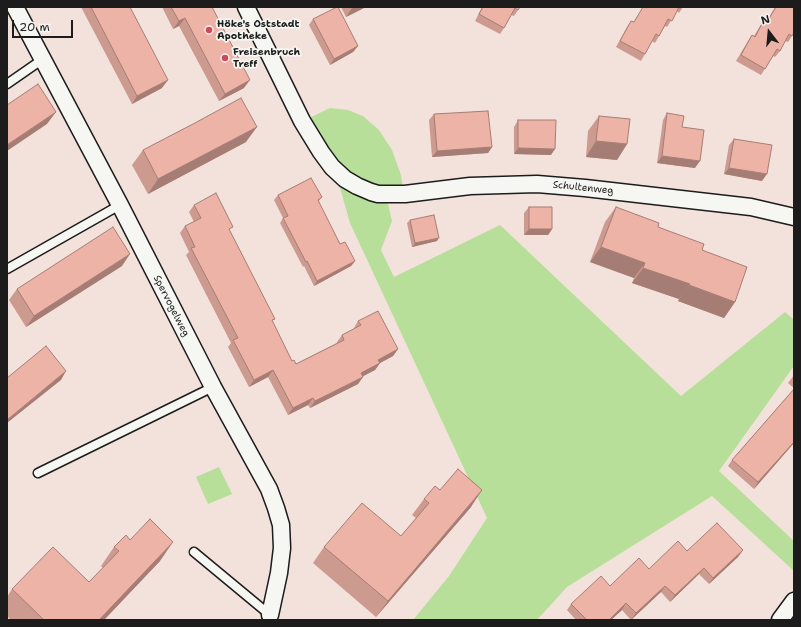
<!DOCTYPE html>
<html>
<head>
<meta charset="utf-8">
<style>
	body { margin:0 }
	#map { position:relative; width:801px; height:627px; overflow:hidden; background:#f3e2db; font-family:"Shantell Sans",sans-serif }
	canvas { display:block }
	.frame { position:absolute; inset:0; border:8px solid #1c1c1c; pointer-events:none }
	.north { position:absolute; left:749px; top:12px; width:40px; height:40px; -webkit-text-stroke:3px #f6f6f2; paint-order:stroke; rotate:344deg; font-size:11px; font-weight:700; line-height:16px; text-align:center; color:#1c1c1c }
	.north::after { content:''; display:block; margin:auto; width:14px; height:18px; background:#1c1c1c; clip-path:polygon(50% 0,100% 100%,50% 72%,0 100%) }
	.scale { position:absolute; left:12px; top:20px; width:61px; height:18px; box-sizing:border-box; border:2px solid #1c1c1c; border-top:0; padding-left:5px; font-size:12px; line-height:14px; white-space:nowrap; color:#1c1c1c; -webkit-text-stroke:3px #f6f6f2; paint-order:stroke }
</style>
</head>
<body>
<div id="map">
<canvas width="801" height="627"></canvas>
<div class="frame"></div>
<div class="north">N</div>
<div class="scale">20 m</div>
</div>
<script>
const c = document.querySelector('canvas').getContext('2d');
c.lineJoin = 'round';
function fill(path, color) { c.fillStyle = color; c.fill(path, 'evenodd'); }
const poly = rows => new Path2D(rows.map(r => 'M' + r).join(''));
function stroke(path, color, width, dash) { c.strokeStyle = color; c.lineWidth = width; c.lineCap = dash ? 'butt' : 'round'; c.setLineDash(dash || []); c.stroke(path); }
function drawText(font, color, halo, rows, align = 'center') {
  c.font = font + ' "Shantell Sans",sans-serif'; c.lineWidth = 3.5; c.setLineDash([]); c.textBaseline = 'middle'; c.strokeStyle = halo; c.fillStyle = color; for (const [text, x, y, turn = 0] of rows) {
    c.save(); c.translate(x, y); c.rotate((+turn || 0) * Math.PI / 180); c.textAlign = isNaN(turn) ? turn : align; if (halo) c.strokeText(text, 0, 0); c.fillText(text, 0, 0); c.restore();
  }
}
fill(poly([
	[330,108,348,110,363,116,379,130,392,150,401,175,404,194,386,195,392,221,381,250,394,277,500,225,681,396,785,312,794,320,794,366,719,471,794,541,794,571,712,496,567,587,537,620,413,620,449,576,487,518,350,223,340,188,343,177,303,121],
	[219,467,232,494,208,504,196,477]
]), '#b8df9a');
const lane = poly([
	[7,84,43,59],
	[7,269,120,205],
	[38,473,213,387],
	[194,552,270,615]
]);
const street = poly([
	[15,7,120,205,213,387,269,489,276,508,281,525,282,548,279,573,270,615],
	[246,7,302,121,321,152,332,167,345,179,357,186,371,192,378,194,405,194,470,186,537,184,585,188,751,207,794,217],
	[780,620,794,601]
]);
stroke(lane, '#1c1c1c', 11);
stroke(street, '#1c1c1c', 19);
stroke(lane, '#f6f6f2', 8);
stroke(street, '#f6f6f2', 16);
fill(poly([
	[81,7,130,7,162,88,132,104],
	[162,7,212,7,244,88,219,101,179,26,173,29],
	[341,7,366,7,346,17],
	[482,7,520,7,514,16,511,15,504,28,500,34,475,21],
	[643,7,683,7,679,13,677,11,667,27,665,26,659,36,655,43,652,41,645,54,641,61,616,47,627,27,631,21,634,22],
	[775,7,792,36,788,42,785,41,780,51,775,57,773,56,761,75,736,61,748,41,752,35,754,36,760,26,764,20,767,21],
	[313,19,358,46,353,52,330,65,309,25],
	[667,113,695,168,657,163,663,120],
	[434,114,492,147,488,153,432,157,429,120],
	[599,116,627,144,617,160,586,157,588,131],
	[518,120,551,155,514,154,514,127],
	[734,139,762,181,724,174,729,145],
	[246,142,148,194,132,165,143,150],
	[278,195,322,197,318,202,340,244,355,261,351,266,314,286,304,266,303,267,280,223,283,218,274,200],
	[194,205,230,231,272,322,292,361,296,364,337,343,337,342,342,335,354,329,354,328,358,321,398,349,393,356,380,363,375,370,363,376,358,384,310,408,308,405,288,415,268,377,249,387,228,347,231,343,186,255,189,252,180,233,185,226,194,222,189,212],
	[529,207,552,229,548,235,524,235,524,213],
	[616,207,658,227,735,302,724,318,678,301,679,299,632,283,634,278,590,262,605,222],
	[410,220,437,241,412,247,407,223],
	[122,266,26,327,9,300,17,289],
	[794,375,794,388,788,383],
	[794,389,794,443,754,489,728,466,732,460],
	[440,490,471,507,376,617,313,563,324,547,401,536,416,518,412,515,424,499],
	[130,540,160,561,104,620,11,620,7,616,7,597,12,589,89,582,103,568,101,566,114,547],
	[743,550,738,557,709,584,699,574,670,602,661,592,631,620,622,610,611,620,576,620,567,610,571,604,687,551]
]), '#cc9a8f');
fill(poly([
	[355,7,366,7,346,17,352,8],
	[185,18,179,26,173,29,179,21],
	[358,46,353,52,330,65,334,59],
	[168,80,162,88,132,104,137,96],
	[250,80,244,88,219,101,225,94],
	[56,112,47,124,7,151,7,145],
	[257,127,246,142,148,194,158,179],
	[596,141,627,144,617,160,586,157],
	[492,147,488,153,432,157,437,151],
	[518,148,555,149,551,155,514,154],
	[662,156,700,161,695,168,657,163],
	[729,168,767,174,762,181,724,174],
	[529,229,552,229,548,235,524,235],
	[439,238,437,241,412,247,415,243],
	[601,247,645,263,634,278,590,262],
	[130,254,122,266,26,327,34,316],
	[355,261,351,266,314,286,317,281],
	[643,268,690,284,679,299,632,283],
	[689,285,735,302,724,318,678,301],
	[398,349,393,356,380,363,375,370,356,380,361,373,378,360],
	[273,370,268,377,249,387,254,380],
	[66,371,61,380,7,423,7,420],
	[363,377,358,384,310,408,315,401],
	[313,398,308,405,288,415,293,408],
	[794,442,794,443,754,489,758,482],
	[482,490,471,507,376,617,388,601],
	[173,542,160,561,104,620,99,620],
	[743,550,738,557,709,584,713,578],
	[704,568,699,574,670,602,675,595],
	[665,586,661,592,631,620,636,613],
	[626,603,622,610,611,620,609,620]
]), '#a67d74');
const building = poly([
	[91,7,130,7,168,80,137,96,91,7],
	[171,7,212,7,250,80,225,94,185,18,179,21,171,7],
	[337,7,338,7,358,46,334,59,313,19,337,7],
	[483,7,520,7,518,10,515,8,504,28,479,14,483,7],
	[643,7,647,8,647,7,679,7,672,21,668,19,659,36,656,34,645,54,620,41,631,21,634,22,643,7],
	[776,7,794,7,794,32,792,36,789,34,780,51,777,49,765,69,741,55,752,35,755,37,764,20,767,22,776,7],
	[38,84,56,112,7,145,7,105,38,84],
	[241,98,257,127,158,179,143,150,193,124,241,98],
	[488,111,492,147,437,151,434,114,488,111],
	[667,113,684,116,682,127,704,130,700,161,662,156,667,113],
	[599,116,630,119,627,144,596,141,599,116],
	[518,120,556,120,555,149,518,148,518,120],
	[734,139,772,145,767,174,729,168,734,139],
	[311,178,322,197,318,200,340,244,345,242,355,261,317,281,307,261,306,262,283,218,288,216,278,195,311,178],
	[216,193,233,227,229,229,275,319,272,320,292,361,294,360,296,364,344,340,342,335,361,325,358,321,378,311,398,349,378,360,380,363,361,373,363,377,315,401,313,398,293,408,273,370,254,380,233,340,238,338,191,248,195,247,185,226,201,218,194,205,216,193],
	[529,207,552,207,552,229,529,229,529,207],
	[616,207,659,223,658,227,704,244,702,250,747,267,735,302,689,285,690,284,643,268,645,263,601,247,616,207],
	[434,215,439,238,415,243,410,220,434,215],
	[113,227,130,254,34,316,17,289,113,227],
	[46,346,66,371,7,420,7,378,46,346],
	[794,389,794,442,758,482,732,460,794,389],
	[458,469,482,490,388,601,324,547,362,503,401,536,429,503,424,499,435,486,440,490,458,469],
	[150,519,173,542,99,620,44,620,12,589,53,547,89,582,119,551,114,547,126,535,130,540,150,519],
	[717,523,743,550,713,578,704,568,675,595,665,586,636,613,626,603,609,620,587,620,571,604,601,576,610,586,639,558,649,569,678,541,687,551,717,523]
]);
fill(building, '#edb3a6');
stroke(building, '#a67d74', 1);
for (const [x, y, r, color] of [
	[209,30,4,"#d1495b"],
	[225,58,4,"#d1495b"]
]) { const dot = new Path2D(); dot.arc(x, y, r, 0, 2 * Math.PI); c.fillStyle = color; c.fill(dot); stroke(dot, '#f6f6f2', 1.5); }
drawText('bold 10px', '#1c1c1c', '#f6f6f2', [
	["Höke's Oststadt",217,24],
	["Apotheke",217,36],
	["Freisenbruch",233,52],
	["Treff",233,64]
], 'left');
drawText('10px', '#1c1c1c', '#f6f6f2', [
	["Schultenweg",583,188,6],
	["Spervogelweg",171,306,63]
]);
</script>
</body>
</html>
